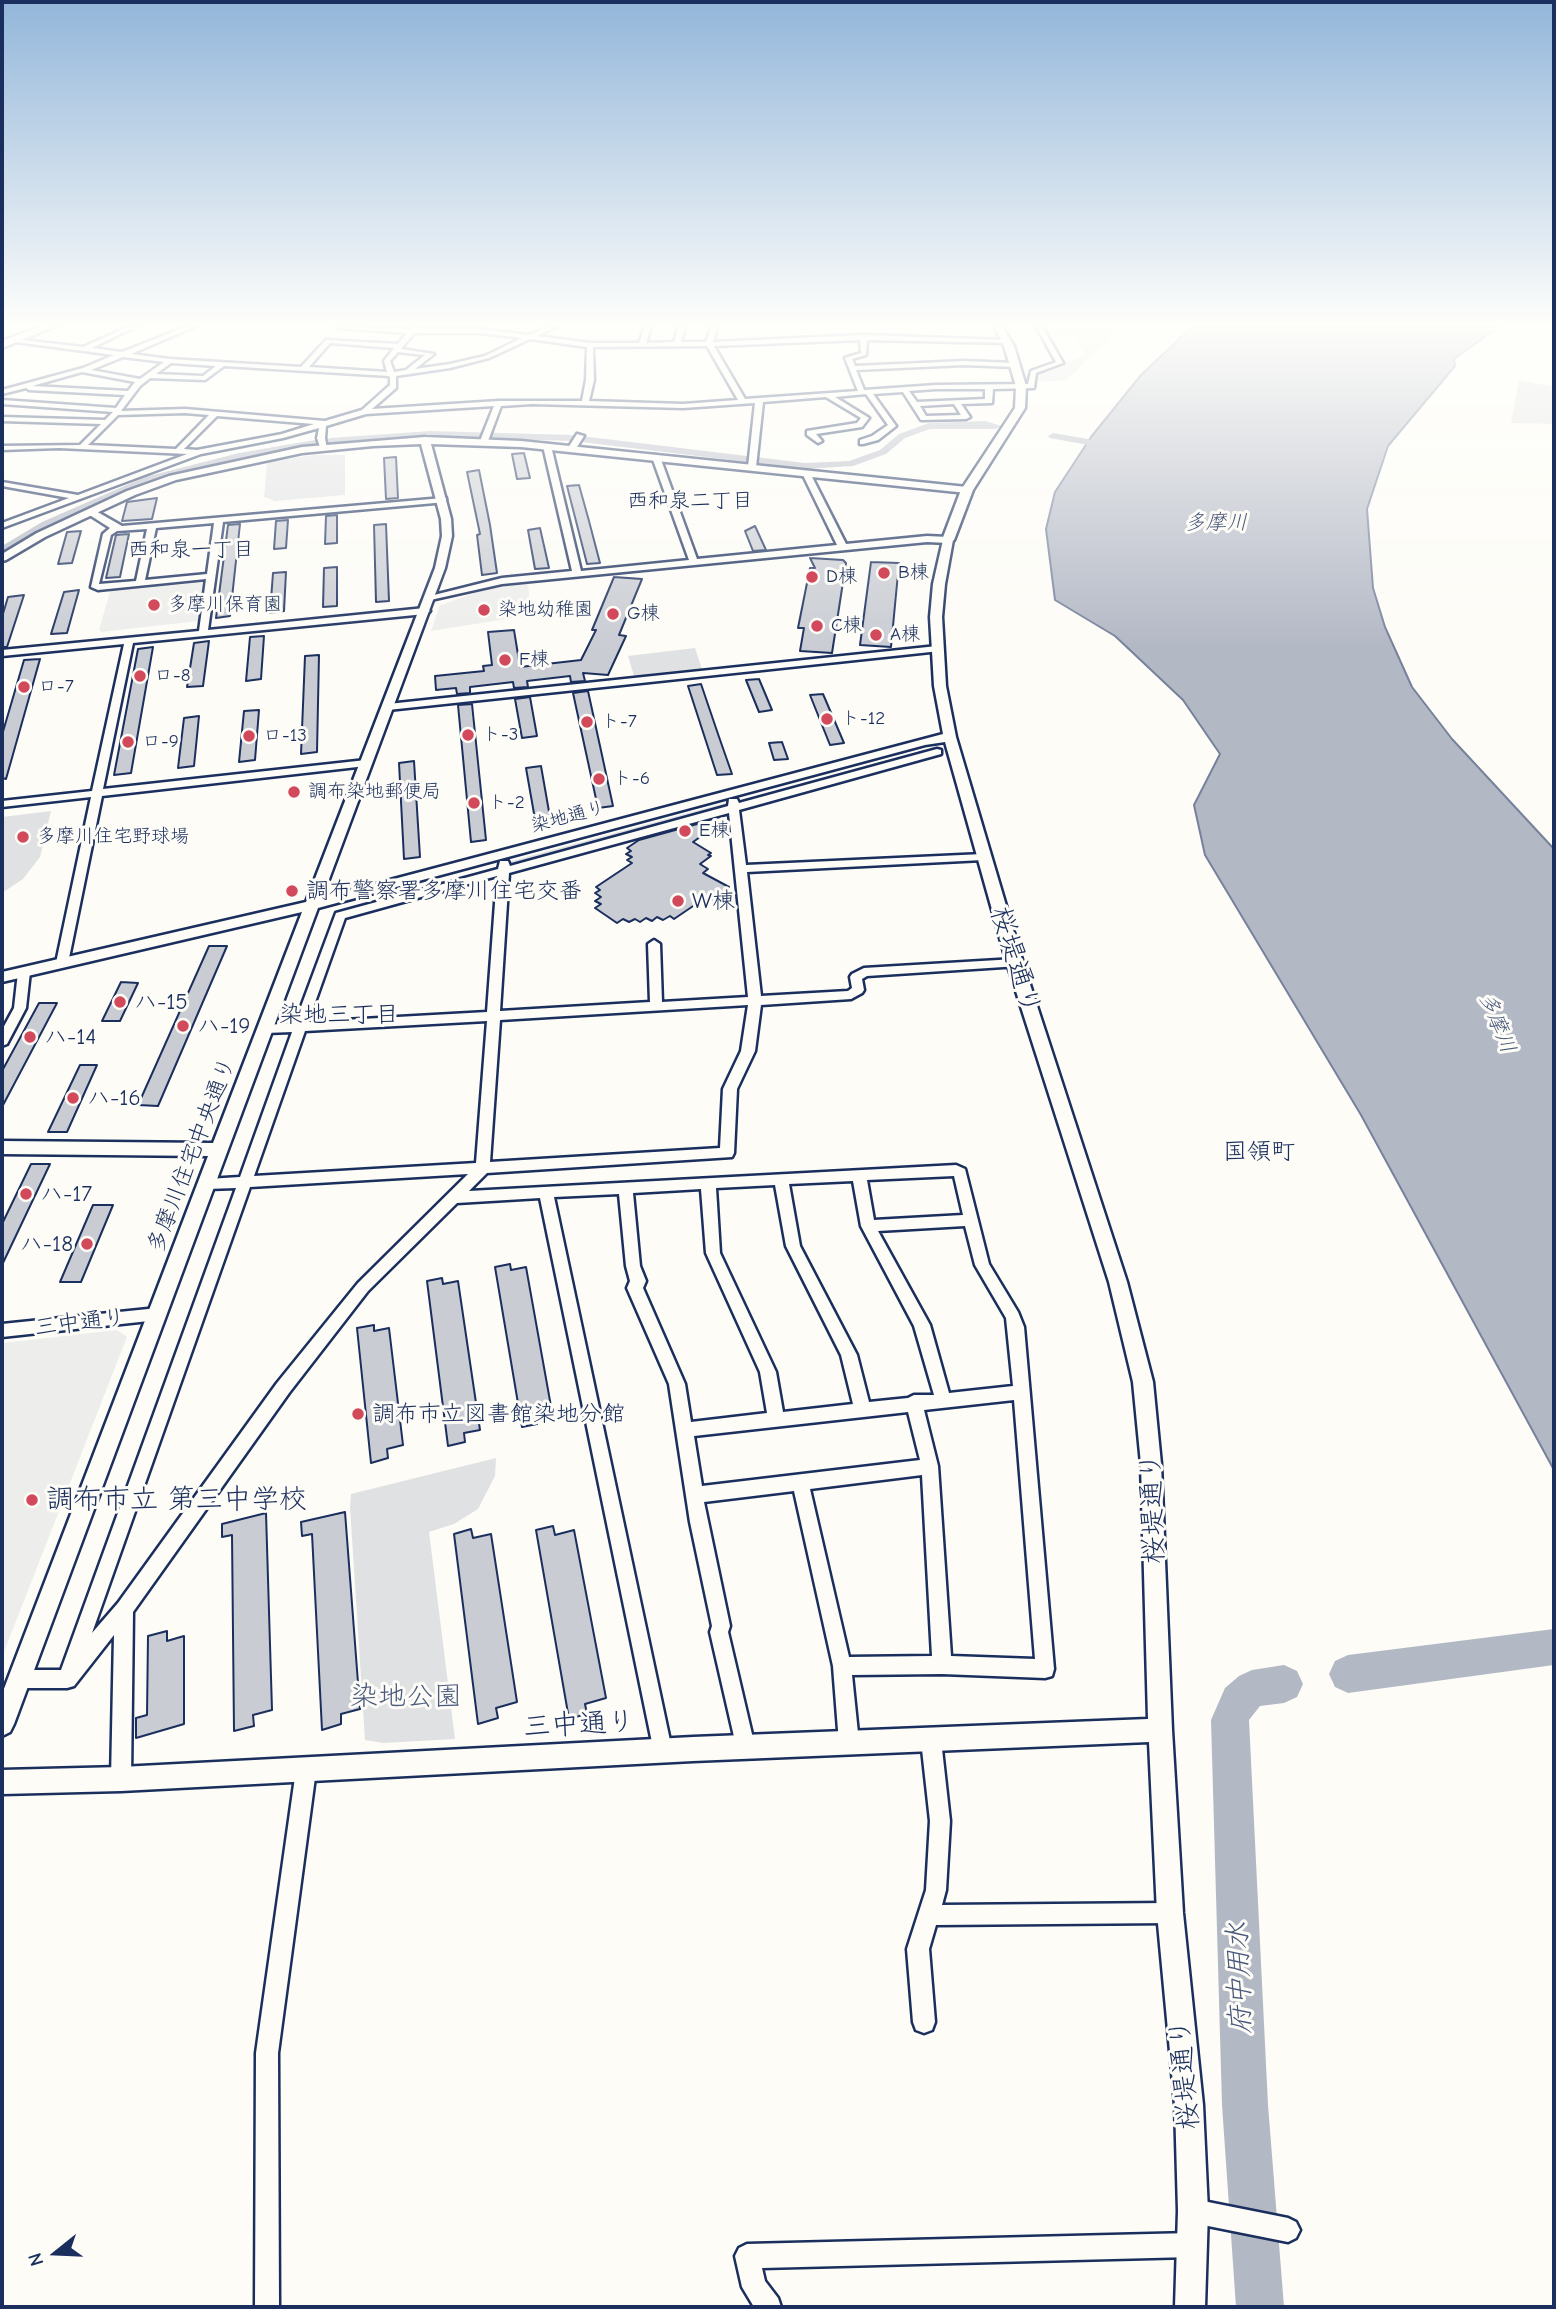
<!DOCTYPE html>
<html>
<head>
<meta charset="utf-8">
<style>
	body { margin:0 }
	#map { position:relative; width:1556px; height:2309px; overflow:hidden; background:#fdfcf7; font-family:"Comic Neue",sans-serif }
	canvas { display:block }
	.frame { position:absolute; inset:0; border:4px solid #1b2f5e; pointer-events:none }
	.north { position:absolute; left:21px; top:2218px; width:70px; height:70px; -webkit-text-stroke:5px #fdfcf7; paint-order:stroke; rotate:252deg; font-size:19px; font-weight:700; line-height:28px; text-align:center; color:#1b2f5e }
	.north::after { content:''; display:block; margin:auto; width:24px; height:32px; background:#1b2f5e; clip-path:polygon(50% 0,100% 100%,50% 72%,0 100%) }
</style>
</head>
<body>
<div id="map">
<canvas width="1556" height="2309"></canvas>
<div class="frame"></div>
<div class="north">N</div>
</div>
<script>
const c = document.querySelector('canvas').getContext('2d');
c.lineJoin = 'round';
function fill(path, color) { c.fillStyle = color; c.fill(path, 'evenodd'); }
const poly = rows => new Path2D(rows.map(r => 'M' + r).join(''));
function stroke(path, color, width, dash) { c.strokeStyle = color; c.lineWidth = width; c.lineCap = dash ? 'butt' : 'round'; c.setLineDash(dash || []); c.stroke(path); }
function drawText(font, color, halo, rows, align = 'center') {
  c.font = font + ' "Comic Neue","Klee One",sans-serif'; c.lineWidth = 6; c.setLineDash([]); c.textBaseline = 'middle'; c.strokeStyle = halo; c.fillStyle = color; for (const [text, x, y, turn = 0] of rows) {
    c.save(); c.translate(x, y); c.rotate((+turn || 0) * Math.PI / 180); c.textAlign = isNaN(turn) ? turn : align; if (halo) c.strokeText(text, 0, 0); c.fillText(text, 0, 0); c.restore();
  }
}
fill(poly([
	[200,579,205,581,198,621,102,632,99,630,111,588],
	[528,582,531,615,431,631,440,605,484,590],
	[117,1330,127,1337,2,1657,2,1343]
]), '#edeeec');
fill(poly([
	[1043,326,1121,326,1067,380,1036,382,1034,375,1038,372,1086,355,1075,336,1050,336],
	[1519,380,1554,387,1554,424,1511,423],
	[315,455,345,455,345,495,275,501,264,497,267,462],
	[695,648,702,669,634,676,628,656],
	[729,802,728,806,511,865,508,862],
	[51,811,40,857,23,879,2,893,2,817],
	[496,1458,495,1476,478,1509,454,1524,429,1532,455,1739,383,1743,365,1740,350,1507,351,1494]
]), '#e0e1e3');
const water = poly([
	[1193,326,1500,326,1454,359,1455,366,1388,446,1367,509,1373,588,1385,627,1412,687,1452,739,1554,849,1554,1470,1361,1115,1205,855,1194,805,1220,754,1183,700,1115,636,1055,600,1046,529,1055,492,1091,437,1141,375,1193,326]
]);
fill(water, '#b3b8c5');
stroke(water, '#76819c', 2);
fill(poly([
	[986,421,1001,426,996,429,930,429,905,438,886,454,853,466,805,469,573,441,430,437,330,444,325,441,330,438,430,431,573,435,805,463,849,461,880,450,899,434,929,423,986,421],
	[1053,433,1088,439,1093,442,1088,445,1050,438,1048,436,1053,433],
	[315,440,318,441,318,445,239,459,153,481,50,526,2,553,2,546,42,522,145,477,239,453,315,440]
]), '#b3b8c5');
fill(poly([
	[1554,1629,1554,1665,1348,1693,1335,1687,1329,1674,1335,1661,1348,1655,1554,1629],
	[1284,1665,1297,1671,1303,1684,1297,1697,1284,1703,1260,1706,1249,1720,1268,2105,1284,2307,1236,2307,1222,2105,1211,1720,1225,1688,1239,1676,1252,1670,1284,1665]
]), '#b3b8c5');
const building = poly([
	[524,453,530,478,517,479,512,454,524,453],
	[396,457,398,498,386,499,384,458,396,457],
	[479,470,490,525,497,573,482,575,477,535,480,534,467,472,479,470],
	[579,485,589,521,600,563,587,564,567,486,579,485],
	[157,498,152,519,122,521,127,502,157,498],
	[337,515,337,543,325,544,326,516,337,515],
	[288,520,286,548,274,549,276,521,288,520],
	[240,524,230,616,216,618,228,525,240,524],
	[386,524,389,601,376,602,374,525,386,524],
	[755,526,766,550,753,551,745,531,755,526],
	[540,528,549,568,535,569,528,530,540,528],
	[81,531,72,563,58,564,67,532,81,531],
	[129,534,120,577,106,578,116,535,129,534],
	[810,558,843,560,846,563,832,653,800,651,804,628,798,628,810,568,815,568,810,558],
	[871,562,899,563,891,647,860,645,871,562],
	[337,567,337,606,323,607,324,568,337,567],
	[286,572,284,611,270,613,273,573,286,572],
	[614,577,642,579,619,635,626,636,608,675,583,673,585,681,571,682,570,676,527,681,528,687,514,688,513,682,470,687,470,693,457,694,456,688,436,690,435,676,484,671,483,666,492,665,488,632,514,630,520,667,581,660,596,630,592,630,614,577],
	[79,590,67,633,51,634,64,592,79,590],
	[24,595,7,647,2,647,2,617,8,597,24,595],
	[264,636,261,679,246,681,250,637,264,636],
	[209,641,203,686,187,687,194,643,209,641],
	[153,647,131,773,114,775,138,649,153,647],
	[319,655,317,752,301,754,305,656,319,655],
	[40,659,6,779,2,778,2,735,24,660,40,659],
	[759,679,772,710,759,712,746,680,759,679],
	[701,684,718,734,732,774,717,775,688,686,701,684],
	[588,691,600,746,613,806,598,808,573,693,588,691],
	[823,694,844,743,830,745,810,695,823,694],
	[530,697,537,736,522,738,515,699,530,697],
	[472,704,486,840,471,842,458,705,472,704],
	[259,710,255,760,239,762,244,711,259,710],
	[199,716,194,766,178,768,184,718,199,716],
	[782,742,788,759,774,760,769,743,782,742],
	[414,761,420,857,404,859,399,763,414,761],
	[541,766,551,823,536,825,526,768,541,766],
	[697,824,710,830,693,842,711,853,708,855,711,856,700,864,708,869,703,873,729,887,708,903,702,900,674,919,670,916,663,920,657,917,652,921,646,918,640,922,635,919,629,922,623,919,617,923,595,908,601,904,595,901,601,897,595,893,600,890,596,887,632,863,627,860,632,857,626,854,631,851,627,848,639,840,697,824],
	[209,946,227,946,158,1106,138,1105,209,946],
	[121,982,138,983,120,1021,102,1021,121,982],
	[39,1003,57,1003,2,1107,2,1071,39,1003],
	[80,1065,97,1065,67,1132,48,1132,80,1065],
	[31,1164,50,1164,2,1265,2,1224,31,1164],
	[93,1205,113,1205,81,1282,60,1282,93,1205],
	[510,1264,511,1270,526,1267,552,1412,536,1416,537,1424,522,1427,495,1267,510,1264],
	[442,1278,443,1284,458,1281,480,1430,464,1433,465,1442,448,1446,427,1281,442,1278],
	[374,1325,374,1331,389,1328,403,1445,387,1449,388,1458,371,1463,357,1328,374,1325],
	[345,1512,360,1709,341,1714,341,1724,322,1730,312,1534,302,1536,301,1522,345,1512],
	[266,1513,272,1710,253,1715,254,1726,234,1731,232,1535,222,1537,222,1524,266,1513],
	[553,1526,555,1535,574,1530,606,1698,585,1704,587,1714,569,1719,536,1530,553,1526],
	[471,1529,473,1538,491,1534,517,1702,496,1708,498,1718,478,1724,454,1534,471,1529],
	[167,1631,167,1641,184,1636,184,1724,136,1738,136,1718,147,1715,148,1636,167,1631]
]);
fill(building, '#c9ccd3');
stroke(building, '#1b2f5e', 2);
const minor = poly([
	[130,326,137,326,92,348,122,352,188,326,196,326,131,354,170,359,301,367,326,340,398,344,407,333,339,328,336,326,410,329,413,326,419,326,417,329,480,329,529,335,550,326,557,326,537,336,590,343,639,343,645,326,651,326,646,343,674,342,679,326,685,326,681,342,706,342,712,326,718,326,713,342,863,335,1007,340,1009,343,867,340,866,355,852,359,855,366,964,361,1015,363,1018,365,1015,367,964,365,856,370,864,390,936,385,1028,384,1031,371,1056,362,1036,326,1042,326,1063,363,1036,373,1034,388,993,389,992,403,961,404,970,417,966,419,921,420,903,392,873,394,896,426,878,440,863,444,860,444,860,440,872,436,888,425,866,394,835,397,869,418,862,427,816,434,822,441,818,443,807,435,807,431,857,423,861,418,826,397,763,402,756,467,752,469,748,467,755,403,683,408,532,404,501,406,488,441,484,443,480,441,494,406,366,414,326,426,325,438,327,449,320,447,317,438,319,428,283,438,201,454,2,528,2,523,69,498,2,486,2,482,78,495,187,454,59,448,2,450,2,446,80,445,101,424,2,421,2,417,105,420,113,412,2,404,2,400,116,408,125,395,29,390,26,388,2,394,2,390,83,368,114,355,16,342,14,339,83,347,130,326],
	[414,333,480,333,522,338,485,356,450,364,415,369,434,354,401,349,414,333],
	[530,339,587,347,586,380,582,401,499,401,372,409,396,388,396,376,450,368,489,358,530,339],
	[860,340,861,353,845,358,858,391,745,399,714,346,860,340],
	[330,343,394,348,384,361,387,372,309,367,330,343],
	[707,346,738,400,683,404,589,401,594,380,593,347,707,346],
	[398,352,425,355,406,370,394,372,390,361,398,352],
	[123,357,164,362,140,379,91,370,123,357],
	[171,363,216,366,203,376,156,374,171,363],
	[224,366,389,376,390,378,390,385,362,410,325,421,185,409,121,411,140,386,150,378,205,380,224,366],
	[82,372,135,382,128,391,32,386,82,372],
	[936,389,985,389,985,399,917,402,909,391,936,389],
	[954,404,961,415,926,416,920,406,954,404],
	[185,413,209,415,176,449,88,445,118,415,185,413],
	[217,416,314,424,282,434,197,450,184,449,217,416],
	[577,434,584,436,575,450,569,450,568,448,577,434],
	[547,444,551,446,581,571,689,560,652,457,656,455,660,457,697,559,837,545,802,473,806,471,810,473,846,544,927,536,948,537,952,540,948,543,927,542,502,584,426,601,426,597,502,578,572,571,543,446,547,444],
	[443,498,446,498,446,502,223,522,208,630,425,608,430,611,425,614,133,643,103,789,366,760,371,763,366,766,102,796,68,963,66,966,58,966,56,963,91,797,2,807,2,801,92,791,124,644,2,656,2,650,199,631,206,579,98,590,91,587,103,534,110,528,88,514,88,510,94,510,122,526,443,498],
	[214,523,207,574,145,580,156,528,214,523],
	[147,529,136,581,99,584,111,535,117,531,147,529],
	[937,646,940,647,940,651,388,710,383,707,388,704,937,646],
	[937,749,941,750,941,754,739,810,746,865,983,854,989,857,983,860,747,872,761,996,848,991,852,988,850,977,852,974,864,968,1015,959,1021,963,1019,966,867,976,862,979,864,990,862,993,851,999,761,1005,755,1051,737,1089,734,1153,732,1157,487,1173,469,1191,956,1165,965,1169,989,1264,1018,1312,1024,1327,1054,1669,1052,1676,1045,1678,942,1674,852,1675,859,1743,856,1750,849,1753,842,1750,839,1743,833,1666,794,1491,704,1502,730,1626,728,1632,755,1747,752,1754,745,1757,738,1754,710,1632,712,1626,690,1522,669,1384,627,1288,630,1281,626,1266,619,1194,554,1197,672,1750,669,1757,662,1760,655,1757,540,1198,457,1203,368,1291,289,1393,133,1612,131,1779,128,1786,121,1789,114,1786,111,1779,114,1635,74,1686,67,1688,19,1688,12,1686,10,1679,12,1672,19,1670,61,1670,236,1188,207,1189,202,1188,200,1184,202,1180,207,1179,240,1177,292,1032,266,1033,260,1029,266,1025,295,1023,336,913,498,869,500,861,508,861,510,866,728,806,729,799,737,799,739,803,937,749],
	[729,813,748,997,662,1002,660,944,654,940,648,944,650,1002,500,1011,509,873,729,813],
	[497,876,487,1012,308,1022,345,918,497,876],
	[748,1005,741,1051,723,1089,720,1148,490,1162,500,1020,748,1005],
	[487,1021,476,1163,254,1176,305,1031,487,1021],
	[468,1174,358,1283,277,1383,118,1603,92,1633,250,1187,468,1174],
	[954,1176,963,1215,874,1220,867,1180,954,1176],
	[853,1181,861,1226,914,1326,934,1395,914,1395,908,1398,869,1402,857,1355,800,1246,789,1184,853,1181],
	[775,1185,786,1246,841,1355,853,1404,783,1412,776,1372,720,1253,716,1188,775,1185],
	[701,1189,706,1253,760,1372,767,1413,691,1422,685,1384,643,1288,646,1281,640,1266,633,1193,701,1189],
	[965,1226,975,1265,1006,1318,1013,1386,949,1393,930,1325,878,1231,965,1226],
	[1014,1400,1035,1659,951,1656,938,1466,924,1410,1014,1400],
	[908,1412,920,1460,702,1486,694,1436,908,1412],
	[922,1475,932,1656,849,1657,810,1489,922,1475],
	[24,968,30,972,26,1008,7,1044,2,1046,2,1030,14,1008,18,972,24,968],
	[158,1308,163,1309,166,1314,163,1319,158,1320,2,1337,2,1324,158,1308],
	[931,1730,938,1733,941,1740,950,1821,946,1890,942,1905,1170,1903,1177,1906,1180,1913,1177,1920,1170,1923,936,1925,929,1949,935,2022,932,2030,924,2033,916,2030,913,2022,907,1949,926,1890,930,1821,921,1740,924,1733,931,1730],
	[306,1760,313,1763,316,1770,278,2053,279,2307,255,2307,256,2053,296,1770,299,1763,306,1760],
	[1193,2199,1288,2218,1296,2222,1300,2230,1296,2238,1288,2242,1193,2223,1185,2219,1181,2211,1185,2203,1193,2199],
	[1191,2233,1199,2237,1203,2245,1199,2253,1191,2257,762,2268,765,2281,778,2298,781,2307,754,2307,742,2287,735,2256,739,2248,747,2244,1191,2233]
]);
const tertiary = poly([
	[425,437,521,441,967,487,972,490,967,493,521,447,431,444,451,519,452,536,445,568,322,898,943,734,934,686,930,617,933,584,943,540,948,537,953,540,945,584,942,617,946,686,956,737,1023,963,1127,1282,1153,1382,1161,1464,1172,1730,1183,1913,1203,2105,1208,2211,1205,2307,1175,2307,1178,2211,1175,2105,1157,1913,1149,1742,693,1761,121,1791,2,1794,2,1770,121,1767,693,1737,1148,1719,1141,1464,1133,1382,1109,1282,1007,963,945,742,925,745,318,908,14,1724,10,1732,2,1736,2,1694,208,1156,2,1154,2,1141,213,1143,302,912,2,982,2,972,306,902,435,568,442,536,441,519,421,444,373,446,302,453,176,480,135,495,45,537,6,560,2,561,2,554,37,533,127,491,169,476,302,447,425,437]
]);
const secondary = poly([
	[994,326,1002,326,1014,346,1026,386,1025,408,973,490,954,540,948,544,942,540,961,490,1015,408,1016,386,1004,346,994,326]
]);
const primary = poly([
	[42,326,56,326,2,348,2,341,42,326]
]);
stroke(minor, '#1b2f5e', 5);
stroke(tertiary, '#1b2f5e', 5);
stroke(secondary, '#1b2f5e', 5);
stroke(primary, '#1b2f5e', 5);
fill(minor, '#fdfcf7');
fill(tertiary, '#fdfcf7');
fill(secondary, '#fdfcf7');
fill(primary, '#fdfcf7');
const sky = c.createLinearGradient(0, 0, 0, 649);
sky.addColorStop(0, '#93b6da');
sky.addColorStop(0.5, '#fefefb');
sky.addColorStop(1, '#fefefb00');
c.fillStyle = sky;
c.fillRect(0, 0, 1556, 649);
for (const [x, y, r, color] of [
	[884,573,7,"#d1495b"],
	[812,577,7,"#d1495b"],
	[154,605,7,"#d1495b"],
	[484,610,7,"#d1495b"],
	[613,614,7,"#d1495b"],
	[817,626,7,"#d1495b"],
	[876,635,7,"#d1495b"],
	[505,660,7,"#d1495b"],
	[140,676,7,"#d1495b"],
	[24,687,7,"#d1495b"],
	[827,719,7,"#d1495b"],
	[587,722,7,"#d1495b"],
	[468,735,7,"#d1495b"],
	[249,736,7,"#d1495b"],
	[128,742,7,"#d1495b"],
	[599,779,7,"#d1495b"],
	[294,792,7,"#d1495b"],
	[474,803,7,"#d1495b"],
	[685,831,7,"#d1495b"],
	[23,837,7,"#d1495b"],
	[292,891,7,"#d1495b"],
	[678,901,7,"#d1495b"],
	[120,1002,7,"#d1495b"],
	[183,1026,7,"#d1495b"],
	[30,1037,7,"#d1495b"],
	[73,1098,7,"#d1495b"],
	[26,1194,7,"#d1495b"],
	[87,1244,7,"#d1495b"],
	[358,1414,7,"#d1495b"],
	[32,1500,7,"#d1495b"]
]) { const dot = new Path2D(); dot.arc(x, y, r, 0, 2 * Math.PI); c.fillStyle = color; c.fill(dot); stroke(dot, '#fdfcf7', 2.5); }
drawText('19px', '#1b2f5e', '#fdfcf7', [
	["B棟",898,573],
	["D棟",826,577],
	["多摩川保育園",168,605],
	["染地幼稚園",498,610],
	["G棟",627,614],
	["C棟",831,626],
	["A棟",890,635],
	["F棟",519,660],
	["ロ-8",154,676],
	["ロ-7",38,687],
	["ト-12",841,719],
	["ト-7",601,722],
	["ト-3",482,735],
	["ロ-13",263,736],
	["ロ-9",142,742],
	["ト-6",613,779],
	["調布染地郵便局",308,792],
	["ト-2",488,803],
	["E棟",699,831],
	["多摩川住宅野球場",37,837]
], 'left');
drawText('19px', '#1b2f5e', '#fdfcf7', [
	["染地通り",568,817,-15]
]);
drawText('21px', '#1b2f5e', '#fdfcf7', [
	["西和泉二丁目",690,501],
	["西和泉一丁目",191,550]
]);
drawText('italic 21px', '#49587d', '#fdfcf7', [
	["多摩川",1216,523],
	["多摩川",1497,1023,68]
]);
drawText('23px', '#1b2f5e', '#fdfcf7', [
	["調布警察署多摩川住宅交番",306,891],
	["W棟",692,901],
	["ハ-15",134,1002],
	["ハ-19",197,1026],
	["ハ-14",44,1037],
	["ハ-16",87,1098],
	["ハ-17",40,1194],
	["ハ-18",73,1244,"right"],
	["調布市立図書館染地分館",372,1414]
], 'left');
drawText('23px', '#1b2f5e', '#fdfcf7', [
	["多摩川住宅中央通り",192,1155,-69],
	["三中通り",80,1323,-7]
]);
drawText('24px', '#1b2f5e', '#fdfcf7', [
	["染地三丁目",339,1015],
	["国領町",1259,1152]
]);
drawText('28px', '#1b2f5e', '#fdfcf7', [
	["桜堤通り",1015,961,73],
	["桜堤通り",1153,1508,-92],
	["三中通り",579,1725,-3],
	["桜堤通り",1185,2074,-95]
]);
drawText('28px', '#1b2f5e', '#fdfcf7', [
	["調布市立 第三中学校",46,1500]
], 'left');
drawText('28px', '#4c5c7f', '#fdfcf7', [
	["染地公園",406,1697]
]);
drawText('italic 28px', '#49587d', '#fdfcf7', [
	["府中用水",1240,1978,-92]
]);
</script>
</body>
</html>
